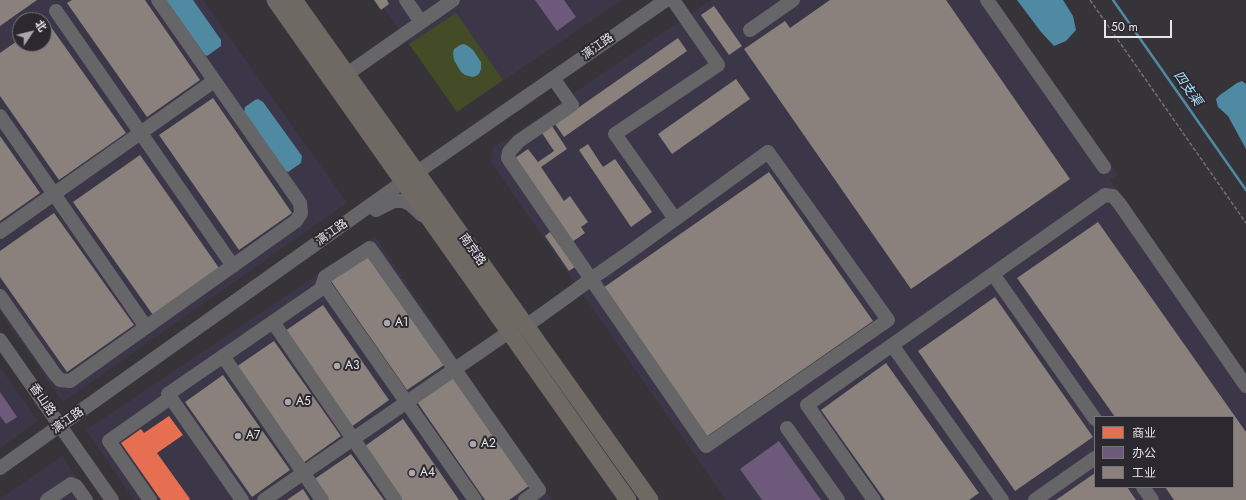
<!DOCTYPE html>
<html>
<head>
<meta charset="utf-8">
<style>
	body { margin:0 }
	#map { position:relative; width:1246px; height:500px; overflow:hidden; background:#363438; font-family:Jost,"Noto Sans SC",sans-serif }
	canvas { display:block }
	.legend { position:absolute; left:1094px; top:416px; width:140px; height:72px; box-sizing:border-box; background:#2b292f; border:1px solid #767479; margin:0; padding:5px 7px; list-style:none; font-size:12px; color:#e7e5e9 }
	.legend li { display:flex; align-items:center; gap:8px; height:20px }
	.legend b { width:20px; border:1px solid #767479 }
	.north { position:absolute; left:12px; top:12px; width:40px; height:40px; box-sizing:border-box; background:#2b292f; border:1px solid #767479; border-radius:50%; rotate:55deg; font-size:11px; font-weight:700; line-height:16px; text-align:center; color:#e7e5e9 }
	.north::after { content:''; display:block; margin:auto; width:14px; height:18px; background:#a9a7ab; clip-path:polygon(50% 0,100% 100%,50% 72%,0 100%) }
	.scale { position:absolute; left:1104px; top:20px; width:68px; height:18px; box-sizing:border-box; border:2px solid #e7e5e9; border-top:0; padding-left:5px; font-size:12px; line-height:14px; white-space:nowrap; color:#e7e5e9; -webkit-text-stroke:3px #2b292f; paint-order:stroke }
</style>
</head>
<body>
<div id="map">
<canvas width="1246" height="500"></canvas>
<ul class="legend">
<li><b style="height:11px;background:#e76f51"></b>商业</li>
<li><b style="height:11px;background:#6d597a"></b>办公</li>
<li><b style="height:11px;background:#8a817c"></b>工业</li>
</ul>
<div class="north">北</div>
<div class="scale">50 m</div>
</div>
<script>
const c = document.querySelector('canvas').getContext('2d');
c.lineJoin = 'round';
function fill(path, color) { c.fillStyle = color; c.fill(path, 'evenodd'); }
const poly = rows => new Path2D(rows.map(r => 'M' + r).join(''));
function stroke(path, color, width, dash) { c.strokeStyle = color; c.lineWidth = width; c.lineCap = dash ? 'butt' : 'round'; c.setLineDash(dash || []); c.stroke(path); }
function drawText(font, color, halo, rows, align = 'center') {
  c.font = font + ' Jost,"Noto Sans SC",sans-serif'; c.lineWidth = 4; c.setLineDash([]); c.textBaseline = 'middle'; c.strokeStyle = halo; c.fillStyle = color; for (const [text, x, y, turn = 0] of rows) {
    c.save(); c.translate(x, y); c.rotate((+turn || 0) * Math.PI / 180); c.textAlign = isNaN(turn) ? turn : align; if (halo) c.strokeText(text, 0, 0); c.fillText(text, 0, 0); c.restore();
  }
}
fill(poly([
	[0,0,203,0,347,203,63,402,0,312],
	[20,20,44,20,44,44,20,44],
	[378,0,622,0,457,112],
	[711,0,996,0,1118,174,1110,180,1246,376,1246,500,726,500,491,162,493,148],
	[1095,417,1233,417,1233,487,1095,487],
	[375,236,552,500,134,500,86,430],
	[0,367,38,421,0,448],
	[62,456,92,500,0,500,0,499]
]), '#3c3748');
fill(poly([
	[456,13,503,80,457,112,409,44]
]), '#434b27');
fill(poly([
	[166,0,193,0,221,40,221,46,207,56,205,55],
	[1017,0,1063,0,1073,16,1076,30,1066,41,1054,46,1041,32],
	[464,44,468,46,473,50,481,62,481,69,479,74,476,76,472,77,465,75,461,72,454,60,453,53,454,49,460,45],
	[1242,81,1246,84,1246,149,1228,116,1218,107,1216,99,1220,95,1237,83],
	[258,99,263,102,302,156,301,163,288,172,286,171,244,113,245,107,255,100]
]), '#4f89a2');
fill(poly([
	[169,416,183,435,157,453,190,499,189,500,161,500,121,443,141,429,144,433]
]), '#e76f51');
fill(poly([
	[535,0,564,0,576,17,557,31],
	[0,392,17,417,6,424,0,416],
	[779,441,821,500,762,500,740,469]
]), '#6d597a');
fill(poly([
	[0,0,37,0,0,26],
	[72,0,145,0,200,80,147,117,67,3],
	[374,0,387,0,389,4,381,10],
	[830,0,946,0,1070,179,911,289,744,49,785,21,790,28],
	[714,6,742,46,729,55,701,15],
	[46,20,126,133,59,180,0,96,0,53,20,39,20,44,44,44,44,22],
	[678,38,687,51,564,137,555,124],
	[736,79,750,99,672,154,658,134],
	[213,98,292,213,239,250,159,135],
	[552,126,567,149,541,167,564,201,570,196,588,222,581,227,585,233,572,242,515,158,528,149,538,162,554,151,542,133],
	[0,136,40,193,0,221],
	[588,144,603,167,615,159,652,212,631,227,579,150],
	[140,155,219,268,153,315,73,202],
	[769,172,873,321,706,437,603,288],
	[54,213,134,325,67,372,0,277,0,251],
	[1098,222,1246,432,1246,500,1174,500,1165,487,1233,487,1233,417,1115,417,1017,278],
	[550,232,575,267,569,271,545,236],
	[367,256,444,365,407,390,331,281],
	[995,297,1093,437,1015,491,918,351],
	[323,305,389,400,351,427,285,331],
	[274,341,341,436,303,463,236,367],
	[886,363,979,493,969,500,885,500,821,410],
	[223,375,290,470,252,497,185,402],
	[453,377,529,486,509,500,485,500,417,402],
	[403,419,459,500,402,500,365,446],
	[351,454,384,500,327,500,313,480],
	[1095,473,1095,487,1127,487,1136,500,1056,500],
	[303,489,310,500,287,500]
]), '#8a817c');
stroke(poly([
	[1113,0,1246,190]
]), '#4f89a2', 2.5);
stroke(poly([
	[1090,0,1246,223]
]), '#727174', 1.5, [4, 2]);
stroke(poly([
	[406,0,421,22],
	[673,0,718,65,615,134,675,219],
	[987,0,1104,167],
	[56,11,233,266],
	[750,30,793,0],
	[347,74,453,0],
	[0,116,146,327],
	[376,210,394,201,403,201,410,204,422,215],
	[0,232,214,81],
	[993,274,1095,419],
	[323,283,475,500],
	[0,296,54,373,60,380,70,381,296,221,301,213,300,203,158,0],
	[273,322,395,500],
	[526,326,572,293,591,279,627,254,768,152,888,320,706,446,591,279,508,158,509,152,519,141,572,105,553,78],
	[0,340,112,500],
	[892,345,1002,500],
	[223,356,322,500],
	[787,428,838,500],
	[0,468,403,182,666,0],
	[1143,487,1152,500],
	[47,500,71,484,76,486,86,500],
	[150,500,109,441,170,398],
	[242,500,168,394,321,289,325,277,370,248,539,490,525,500],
	[264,500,509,332],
	[874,500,807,405,1105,195,1113,196,1119,203,1246,386],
	[1035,500,1095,458]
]), '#666568', 14);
stroke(poly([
	[275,0,628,500],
	[294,0,650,500]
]), '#6e6963', 17);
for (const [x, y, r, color] of [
	[387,323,4,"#a9a7ab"],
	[337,366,4,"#a9a7ab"],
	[288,402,4,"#a9a7ab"],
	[238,436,4,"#a9a7ab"],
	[473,444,4,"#a9a7ab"],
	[412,473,4,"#a9a7ab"]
]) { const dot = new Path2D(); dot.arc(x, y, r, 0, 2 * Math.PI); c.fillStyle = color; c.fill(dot); stroke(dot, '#2b292f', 1.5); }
drawText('12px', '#e7e5e9', '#2b292f', [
	["漓江路",598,47,-35],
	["漓江路",332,233,-35],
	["南京路",472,250,55],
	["香山路",42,400,55],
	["漓江路",68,421,-35]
]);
drawText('12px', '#e7e5e9', '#2b292f', [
	["A1",395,323],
	["A3",345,366],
	["A5",296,402],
	["A7",246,436],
	["A2",481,444],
	["A4",420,473]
], 'left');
drawText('italic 13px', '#a8ddf6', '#2b292f', [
	["四支渠",1187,89,55]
]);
</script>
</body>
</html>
